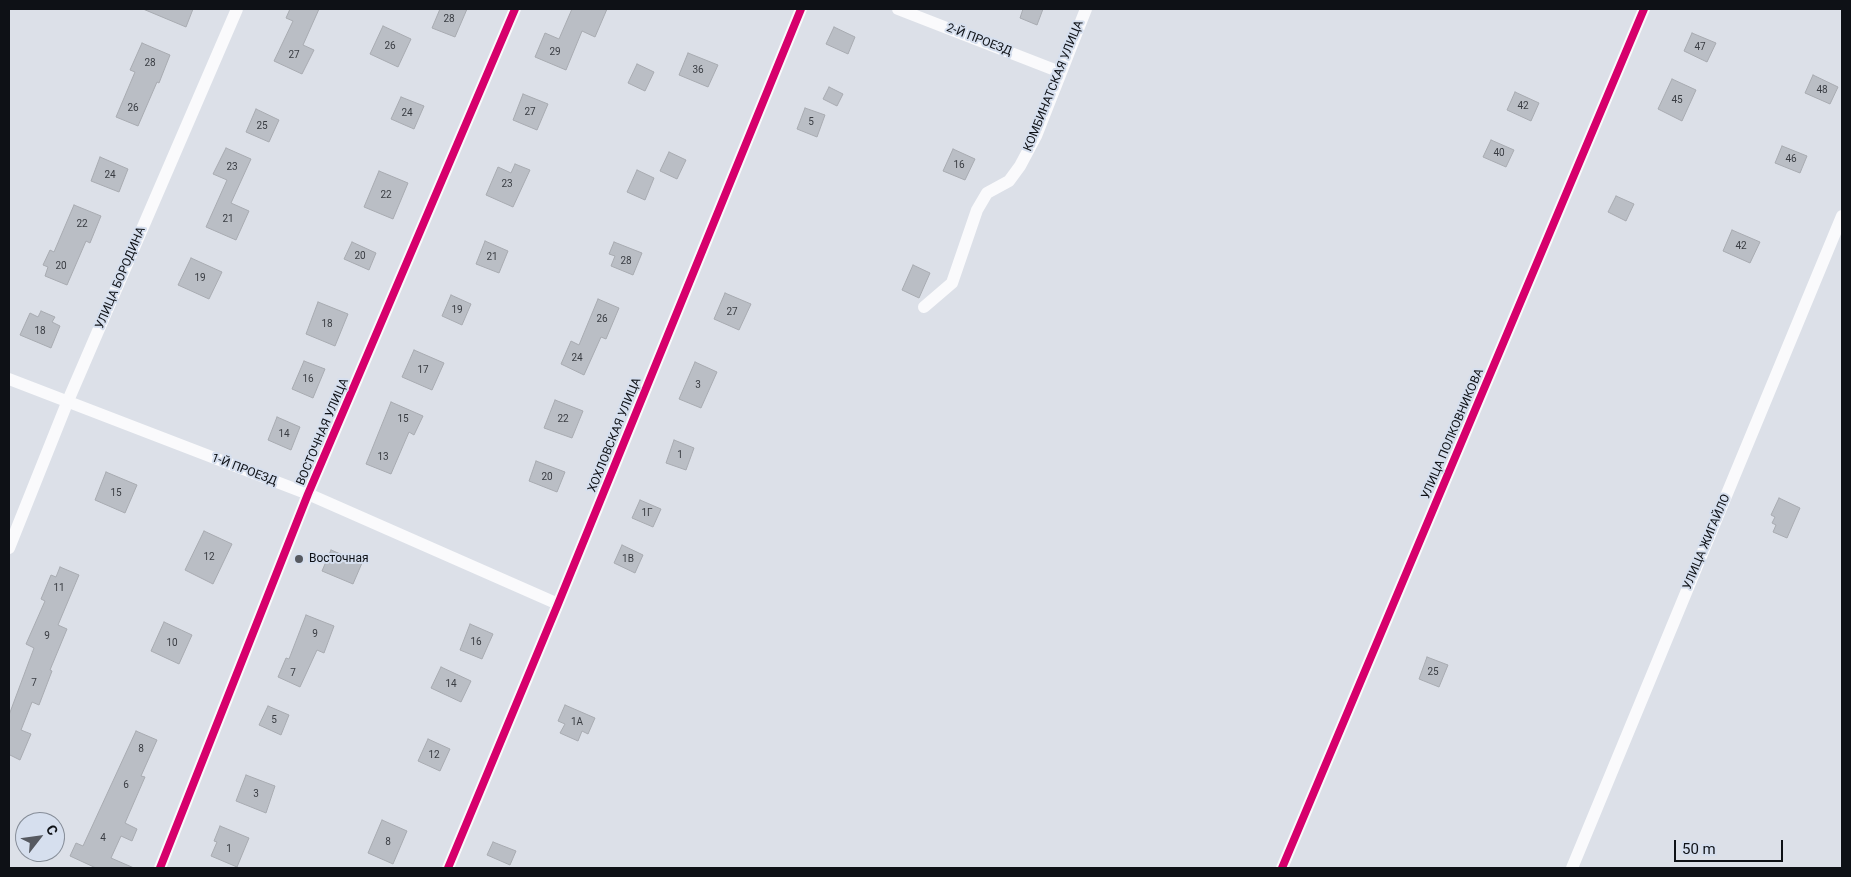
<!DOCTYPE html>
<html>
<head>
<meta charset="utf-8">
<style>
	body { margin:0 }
	#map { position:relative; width:1851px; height:877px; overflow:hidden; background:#dce0e8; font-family:Roboto,sans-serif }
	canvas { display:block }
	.frame { position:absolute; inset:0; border:10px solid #0e1116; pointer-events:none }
	.north { position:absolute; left:15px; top:812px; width:50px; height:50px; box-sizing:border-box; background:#d6dfee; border:1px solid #868d98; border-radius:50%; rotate:60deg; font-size:14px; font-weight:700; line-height:20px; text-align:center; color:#0e1116 }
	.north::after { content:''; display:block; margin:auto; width:18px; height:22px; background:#565960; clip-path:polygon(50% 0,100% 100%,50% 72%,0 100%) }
	.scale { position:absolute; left:1674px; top:840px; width:109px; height:22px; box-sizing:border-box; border:2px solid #0e1116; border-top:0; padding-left:6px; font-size:15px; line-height:18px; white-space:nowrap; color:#0e1116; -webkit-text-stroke:4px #d6dfee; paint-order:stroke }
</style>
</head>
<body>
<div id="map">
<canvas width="1851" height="877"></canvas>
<div class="frame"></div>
<div class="north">С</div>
<div class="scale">50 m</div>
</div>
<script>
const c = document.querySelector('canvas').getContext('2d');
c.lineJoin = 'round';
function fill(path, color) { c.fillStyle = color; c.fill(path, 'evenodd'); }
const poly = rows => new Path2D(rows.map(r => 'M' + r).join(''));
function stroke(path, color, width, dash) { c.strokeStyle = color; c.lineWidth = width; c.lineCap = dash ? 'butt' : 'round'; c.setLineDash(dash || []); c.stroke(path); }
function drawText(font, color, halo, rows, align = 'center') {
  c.font = font + ' Roboto,sans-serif'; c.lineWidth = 4; c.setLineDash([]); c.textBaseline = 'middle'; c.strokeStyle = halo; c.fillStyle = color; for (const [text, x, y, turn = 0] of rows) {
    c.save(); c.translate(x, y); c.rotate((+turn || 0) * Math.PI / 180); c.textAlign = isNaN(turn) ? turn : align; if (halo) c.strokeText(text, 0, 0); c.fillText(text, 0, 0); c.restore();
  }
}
const building = poly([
	[143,9,193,9,186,27,143,9],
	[290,9,319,9,303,45,314,50,302,74,274,61,293,21,286,18,290,9],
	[440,9,467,9,455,37,432,28,440,9],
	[572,9,607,9,595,37,582,31,566,70,535,57,545,33,559,39,572,9],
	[1023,9,1043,9,1037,25,1020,18,1023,9],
	[383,26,411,39,398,67,370,54,383,26],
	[834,27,855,37,848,54,826,44,834,27],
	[1692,33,1716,43,1707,62,1684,51,1692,33],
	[142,43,170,55,159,83,157,82,138,126,116,117,135,72,130,70,142,43],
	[688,53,718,65,708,87,679,75,688,53],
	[637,64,654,72,645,91,628,83,637,64],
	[1813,75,1838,87,1830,104,1805,93,1813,75],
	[1672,79,1696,90,1682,121,1658,109,1672,79],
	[829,87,843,94,837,106,823,99,829,87],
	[1515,92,1539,103,1531,121,1507,110,1515,92],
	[523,94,548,104,537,130,513,120,523,94],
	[401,97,424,106,414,129,391,119,401,97],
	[805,108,825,115,817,137,797,129,805,108],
	[256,109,279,120,269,142,246,132,256,109],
	[1491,140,1514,150,1506,167,1483,157,1491,140],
	[1782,146,1807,156,1800,173,1775,163,1782,146],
	[226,148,251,159,231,203,249,211,236,240,206,227,227,180,213,174,226,148],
	[953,149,975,159,965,180,943,171,953,149],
	[669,152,686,160,677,179,660,171,669,152],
	[100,157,128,169,119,192,91,181,100,157],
	[515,164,530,170,513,207,486,195,498,167,511,173,515,164],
	[637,170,654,178,645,200,627,192,637,170],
	[379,171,408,183,393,219,364,207,379,171],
	[1616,196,1634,204,1626,221,1608,212,1616,196],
	[74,205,101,216,90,243,86,241,67,285,45,276,48,267,43,265,50,250,54,252,74,205],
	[1732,230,1760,242,1750,263,1723,251,1732,230],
	[485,241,508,251,499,273,476,264,485,241],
	[352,242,376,253,369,270,344,259,352,242],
	[614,242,642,253,633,275,611,266,615,256,609,254,614,242],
	[191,258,222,272,209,299,178,285,191,258],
	[913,265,930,273,919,298,902,290,913,265],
	[725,293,751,304,739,330,714,319,725,293],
	[451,295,471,304,462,325,442,316,451,295],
	[598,299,619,308,606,339,601,337,584,375,561,364,571,341,579,345,598,299],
	[318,302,348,314,335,346,306,334,318,302],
	[41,311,55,317,52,322,60,326,51,348,20,335,30,313,38,317,41,311],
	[414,350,444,363,432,390,402,377,414,350],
	[304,361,325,369,313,398,292,389,304,361],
	[695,362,717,372,701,408,679,399,695,362],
	[555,400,583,411,572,438,544,428,555,400],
	[391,402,423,416,414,435,409,432,391,474,366,464,391,402],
	[277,417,300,427,291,450,268,440,277,417],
	[674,440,694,448,686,470,666,463,674,440],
	[536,461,565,472,557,492,529,481,536,461],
	[106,472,137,485,125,513,95,500,106,472],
	[1779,498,1800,508,1787,538,1773,532,1776,525,1772,523,1775,517,1771,515,1779,498],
	[640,500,661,509,653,527,632,518,640,500],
	[204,531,232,544,213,584,185,570,204,531],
	[622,545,643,555,635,573,614,563,622,545],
	[331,550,362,563,353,584,322,571,331,550],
	[60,567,79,575,58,625,67,629,50,670,52,671,39,705,32,702,21,730,31,734,20,760,10,755,9,758,9,715,34,648,26,644,45,601,41,599,51,575,56,577,60,567],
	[306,615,334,626,324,653,317,650,300,687,278,677,286,658,289,659,306,615],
	[164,622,192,635,179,664,151,651,164,622],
	[470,624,493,634,482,659,460,650,470,624],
	[1427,657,1448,665,1439,687,1419,679,1427,657],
	[441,667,471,681,461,702,431,688,441,667],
	[565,705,595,718,588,734,582,731,578,741,560,733,565,724,558,721,565,705],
	[268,706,289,715,281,735,259,725,268,706],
	[136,731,157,740,141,776,145,777,125,823,137,829,132,841,121,836,111,858,134,868,96,868,70,856,76,843,83,846,136,731],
	[428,739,450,749,440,771,418,761,428,739],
	[246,775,275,786,266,813,236,801,246,775],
	[382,820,407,831,393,864,368,853,382,820],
	[220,826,249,838,237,867,211,856,217,842,214,841,220,826],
	[493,842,516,851,510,865,487,855,493,842]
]);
fill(building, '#babec5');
stroke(building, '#a8abb1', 1);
stroke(poly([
	[898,9,1060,72],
	[924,307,952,283,977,210,987,193,1009,181,1020,166,1036,136,1086,9],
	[9,379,308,494,558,604],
	[9,548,67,403,237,9],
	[160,868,308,494,515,9],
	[448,868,558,604,801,9],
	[1282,868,1644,9],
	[1572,868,1842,216]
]), '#fafafc', 12);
stroke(poly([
	[160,868,308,494,515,9],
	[448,868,558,604,801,9],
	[1282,868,1644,9]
]), '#d6006c', 8);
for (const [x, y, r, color] of [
	[299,559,5,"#565960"]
]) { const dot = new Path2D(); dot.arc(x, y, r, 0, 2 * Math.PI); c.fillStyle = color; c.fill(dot); stroke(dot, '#d6dfee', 2); }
drawText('10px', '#393c42', null, [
	["28",449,19],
	["26",390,46],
	["47",1700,47],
	["29",555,52],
	["27",294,55],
	["28",150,63],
	["36",698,70],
	["48",1822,90],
	["45",1677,100],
	["42",1523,106],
	["26",133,108],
	["27",530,112],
	["24",407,113],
	["5",811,122],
	["25",262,126],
	["40",1499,153],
	["46",1791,159],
	["16",959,165],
	["23",232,167],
	["24",110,175],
	["23",507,184],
	["22",386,195],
	["21",228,219],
	["22",82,224],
	["42",1741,246],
	["20",360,256],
	["21",492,257],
	["28",626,261],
	["20",61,266],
	["19",200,278],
	["19",457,310],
	["27",732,312],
	["26",602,319],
	["18",327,324],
	["18",40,331],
	["24",577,358],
	["17",423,370],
	["16",308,379],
	["3",698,385],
	["15",403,419],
	["22",563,419],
	["14",284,434],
	["1",680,455],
	["13",383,457],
	["20",547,477],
	["15",116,493],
	["1Г",647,513],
	["12",209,557],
	["1В",628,559],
	["11",59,588],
	["9",315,634],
	["9",47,636],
	["16",476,642],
	["10",172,643],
	["25",1433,672],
	["7",293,673],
	["7",34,683],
	["14",451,684],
	["5",274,720],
	["1А",577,722],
	["8",141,749],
	["12",434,755],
	["6",126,785],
	["3",256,794],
	["4",103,838],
	["8",388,842],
	["1",229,849]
]);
drawText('12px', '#0e1116', '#d6dfee', [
	["2-Й ПРОЕЗД",979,40,21],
	["КОМБИНАТСКАЯ УЛИЦА",1054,86,-68],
	["УЛИЦА БОРОДИНА",121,278,-67],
	["ВОСТОЧНАЯ УЛИЦА",323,432,-67],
	["УЛИЦА ПОЛКОВНИКОВА",1453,434,-67],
	["ХОХЛОВСКАЯ УЛИЦА",615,435,-68],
	["1-Й ПРОЕЗД",244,470,21],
	["УЛИЦА ЖИГАЙЛО",1707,542,-67]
]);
drawText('12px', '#0e1116', '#d6dfee', [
	["Восточная",309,559]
], 'left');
</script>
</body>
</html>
